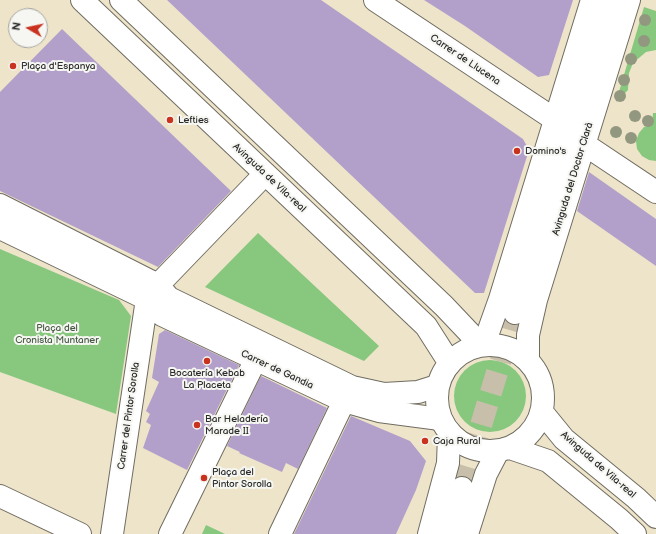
<!DOCTYPE html>
<html>
<head>
<meta charset="utf-8">
<style>
	body { margin:0 }
	#map { position:relative; width:656px; height:534px; overflow:hidden; background:#eee4c9; font-family:"Balsamiq Sans",sans-serif }
	canvas { display:block }
	.north { position:absolute; left:8px; top:8px; width:40px; height:40px; box-sizing:border-box; background:#f6f6f2; border:1px solid #a5a5a2; border-radius:50%; rotate:279deg; font-size:11px; font-weight:700; line-height:16px; text-align:center; color:#2b2b2b }
	.north::after { content:''; display:block; margin:auto; width:14px; height:18px; background:#c8321e; clip-path:polygon(50% 0,100% 100%,50% 72%,0 100%) }
</style>
</head>
<body>
<div id="map">
<canvas width="656" height="534"></canvas>
<div class="north">N</div>
</div>
<script>
const c = document.querySelector('canvas').getContext('2d');
c.lineJoin = 'round';
function fill(path, color) { c.fillStyle = color; c.fill(path, 'evenodd'); }
const poly = rows => new Path2D(rows.map(r => 'M' + r).join(''));
function stroke(path, color, width, dash) { c.strokeStyle = color; c.lineWidth = width; c.lineCap = dash ? 'butt' : 'round'; c.setLineDash(dash || []); c.stroke(path); }
function drawText(font, color, halo, rows, align = 'center') {
  c.font = font + ' "Balsamiq Sans",sans-serif'; c.lineWidth = 4; c.setLineDash([]); c.textBaseline = 'middle'; c.strokeStyle = halo; c.fillStyle = color; for (const [text, x, y, turn = 0] of rows) {
    c.save(); c.translate(x, y); c.rotate((+turn || 0) * Math.PI / 180); c.textAlign = isNaN(turn) ? turn : align; if (halo) c.strokeText(text, 0, 0); c.fillText(text, 0, 0); c.restore();
  }
}
fill(poly([
	[644,7,656,11,656,50,646,52,633,63,629,73,628,90,616,102],
	[653,113,656,113,656,161,649,160,642,156,637,149,636,141,639,133,644,127,652,124],
	[258,233,379,346,364,361,205,287],
	[0,249,119,300,131,316,116,414,0,372],
	'454 396a36 36 0 1 1 72 0a36 36 0 1 1-72 0Z',
	[206,525,225,534,202,534]
]), '#87c77e');
fill(poly([
	[167,0,321,0,523,139,529,150,484,293,475,293],
	[424,0,573,0,549,75,538,77,465,26],
	[62,29,231,191,158,267,0,191,0,92],
	[589,172,656,219,656,266,577,211],
	[165,330,239,365,187,470,143,448,151,425,146,422,150,414,146,411,159,382,152,378,159,334],
	[261,376,327,408,298,469,286,463,282,472,239,453,240,452,227,446],
	[351,416,410,441,426,461,416,490,396,534,294,534]
]), '#b2a0cb');
stroke(poly([
	[462,488,515,313]
]), '#c7bfa9', 22, [22, 11]);
const minor = poly([
	[375,0,554,119],
	[584,144,656,192],
	[0,205,158,285,169,298],
	[0,228,147,299,162,315,344,401,379,411,440,419],
	[158,285,265,174],
	[147,299,169,298,352,387,384,394,418,392,437,386],
	[484,344,500,299,592,0],
	[528,360,528,335,536,300,629,0],
	[0,496,80,534],
	[112,534,147,299],
	[170,534,256,359],
	[280,534,344,401],
	[429,534,448,463,449,434],
	[467,534,486,474,498,451]
]);
const major = poly([
	[82,0,426,326,449,362],
	[121,0,444,306,480,344],
	[515,313,611,0],
	'437 398a53 53 0 1 1 106 0a53 53 0 1 1-106 0Z',
	[542,412,564,439,636,498,656,517],
	[510,448,548,461,619,519,635,534],
	[448,534,462,488]
]);
stroke(minor, '#6f6c62', 24);
stroke(major, '#6f6c62', 24);
stroke(minor, '#fff', 22);
stroke(major, '#fff', 22);
c.fillStyle = '#929880';
for (const [x, y] of [
	[645,20],
	[644,41],
	[631,59],
	[624,80],
	[620,96],
	[635,116],
	[648,121],
	[616,132],
	[631,138]
]) { c.beginPath(); c.arc(x, y, 6, 0, 2 * Math.PI); c.fill(); }
for (const [x, y, r, color] of [
	[13,66,4,"#c8321e"],
	[170,120,4,"#c8321e"],
	[517,151,4,"#c8321e"],
	[207,361,4,"#c8321e"],
	[197,425,4,"#c8321e"],
	[425,441,4,"#c8321e"],
	[204,478,4,"#c8321e"]
]) { const dot = new Path2D(); dot.arc(x, y, r, 0, 2 * Math.PI); c.fillStyle = color; c.fill(dot); stroke(dot, '#f6f6f2', 1.5); }
drawText('10px', '#2b2b2b', '#f6f6f2', [
	["Carrer de Llucena",465,60,34],
	["Avinguda de Vila-real",269,178,43],
	["Avinguda del Doctor Clarà",573,179,-73],
	["Carrer de Gandia",277,370,25],
	["Carrer del Pintor Sorolla",129,416,-82],
	["Avinguda de Vila-real",598,465,41]
]);
drawText('10px', '#2b2b2b', '#f6f6f2', [
	["Plaça d'Espanya",21,66],
	["Lefties",178,120],
	["Domino's",525,151],
	["Bocatería Kebab",207,373,"center"],
	["La Placeta",207,385,"center"],
	["Bar Heladería",205,419],
	["Marade II",205,431],
	["Caja Rural",433,441],
	["Plaça del",212,472],
	["Pintor Sorolla",212,484]
], 'left');
drawText('10px', '#475a44', '#f6f6f2', [
	["Plaça del",57,328],
	["Cronista Muntaner",57,340]
]);
</script>
</body>
</html>
